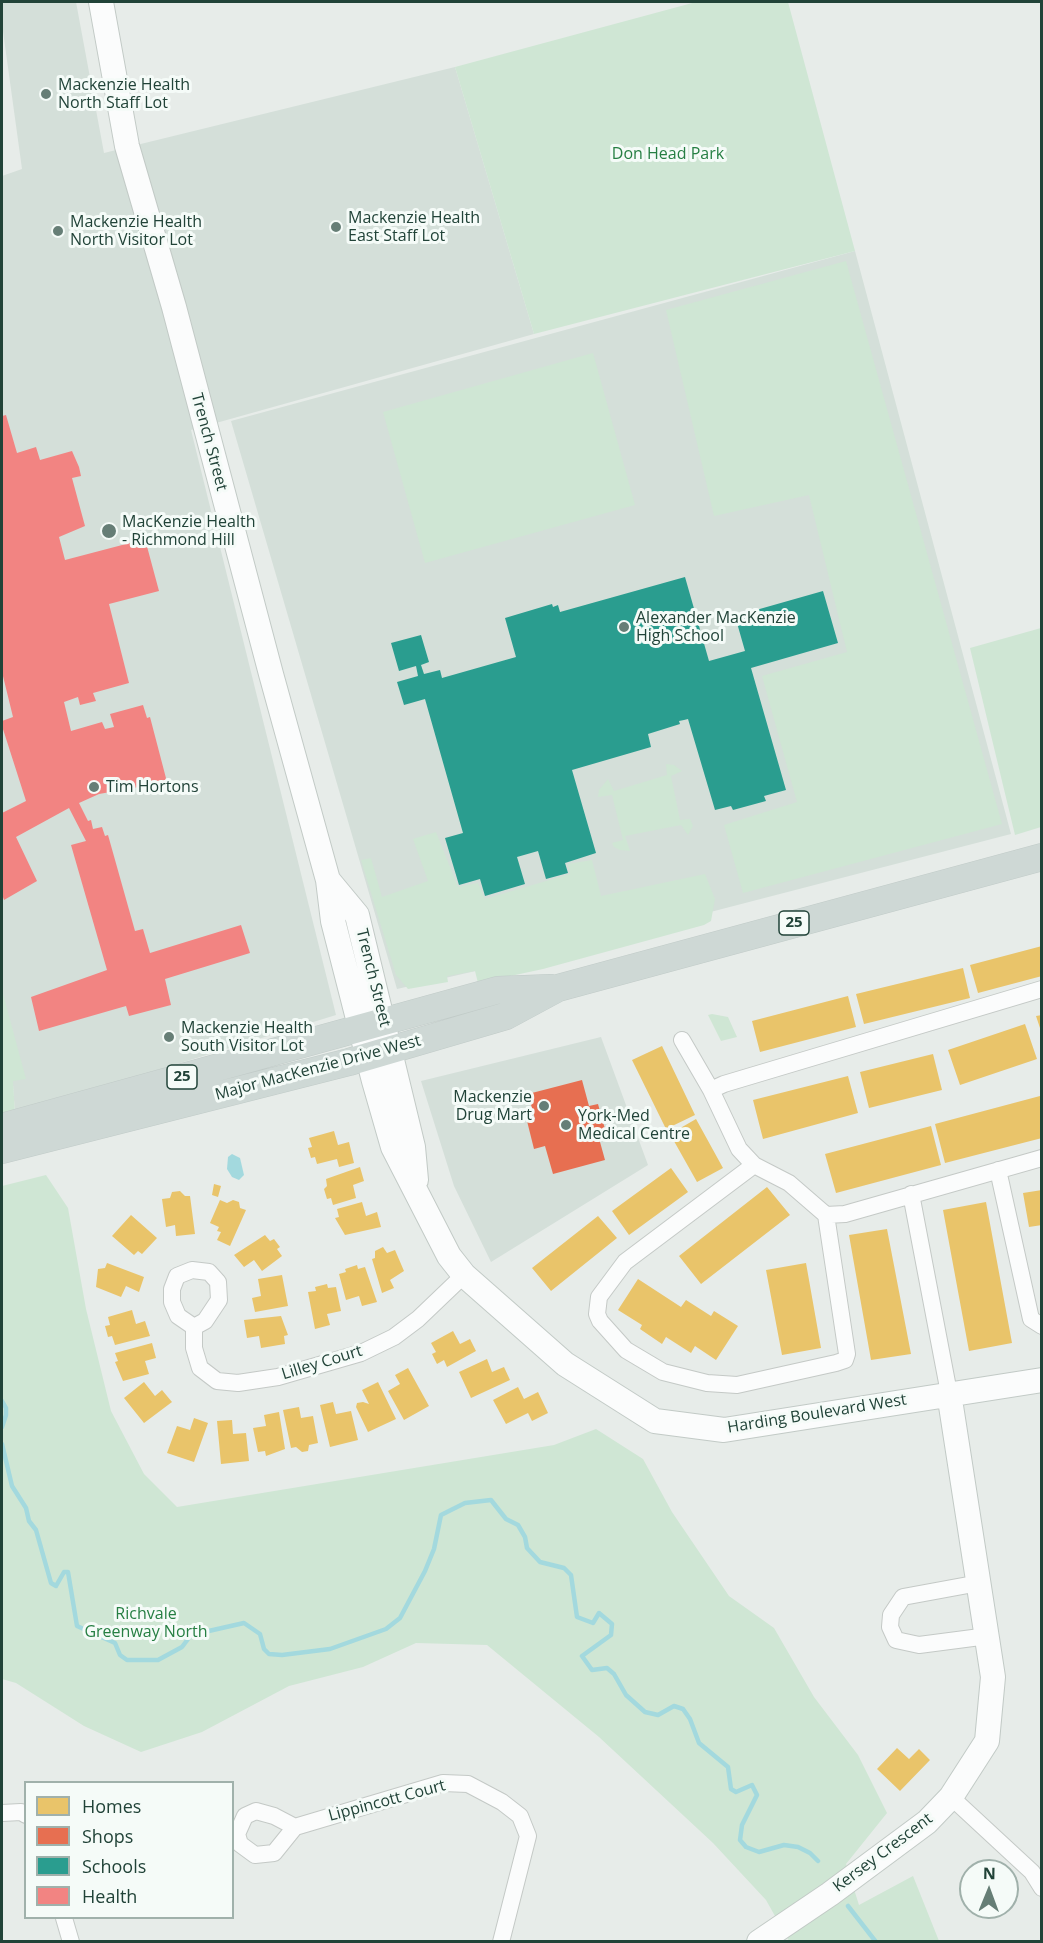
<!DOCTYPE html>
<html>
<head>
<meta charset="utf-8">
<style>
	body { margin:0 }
	#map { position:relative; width:1043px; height:1943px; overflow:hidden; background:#e7ece9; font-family:"Open Sans",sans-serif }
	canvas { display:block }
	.frame { position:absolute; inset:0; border:3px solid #214338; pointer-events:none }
	.legend { position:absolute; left:24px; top:1781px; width:210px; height:138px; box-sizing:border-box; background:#f5fbf8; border:2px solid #a0b1ab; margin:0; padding:8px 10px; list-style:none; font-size:18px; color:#214338 }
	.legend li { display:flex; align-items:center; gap:12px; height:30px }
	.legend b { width:30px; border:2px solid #a0b1ab }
	.north { position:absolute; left:959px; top:1859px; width:60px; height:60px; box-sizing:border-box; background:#f5fbf8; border:2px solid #a0b1ab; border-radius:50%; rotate:1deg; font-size:16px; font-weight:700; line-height:24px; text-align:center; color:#214338 }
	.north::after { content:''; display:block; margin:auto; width:21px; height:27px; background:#667e76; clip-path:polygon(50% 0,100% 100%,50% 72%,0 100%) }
</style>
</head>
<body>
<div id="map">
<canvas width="1043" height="1943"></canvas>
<div class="frame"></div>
<ul class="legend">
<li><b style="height:16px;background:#e9c46a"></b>Homes</li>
<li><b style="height:16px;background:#e76f51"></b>Shops</li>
<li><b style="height:16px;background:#2a9d8f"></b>Schools</li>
<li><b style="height:16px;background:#f28482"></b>Health</li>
</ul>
<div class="north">N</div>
</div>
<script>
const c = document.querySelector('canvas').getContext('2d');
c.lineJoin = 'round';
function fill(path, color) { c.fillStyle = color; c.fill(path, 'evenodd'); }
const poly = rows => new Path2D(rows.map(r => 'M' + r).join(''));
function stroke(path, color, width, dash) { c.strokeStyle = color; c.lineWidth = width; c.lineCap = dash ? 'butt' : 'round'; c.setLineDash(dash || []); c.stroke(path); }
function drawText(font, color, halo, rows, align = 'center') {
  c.font = font + ' "Open Sans",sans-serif'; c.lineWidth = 6; c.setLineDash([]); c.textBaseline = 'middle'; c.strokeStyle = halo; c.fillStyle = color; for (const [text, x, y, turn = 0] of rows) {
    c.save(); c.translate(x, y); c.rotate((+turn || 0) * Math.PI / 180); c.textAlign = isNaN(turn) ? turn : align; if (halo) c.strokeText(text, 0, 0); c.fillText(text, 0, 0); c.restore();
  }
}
fill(poly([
	[2,2,76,2,104,153,455,67,534,334,191,430,336,1015,15,1114,11,1056,2,1019,2,176,22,169,2,24],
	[855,251,1011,834,541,956,397,989,231,421],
	[601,1037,648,1165,491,1262,454,1186,421,1081]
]), '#d4dfd9');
fill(poly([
	[696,2,788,2,855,251,534,334,455,67],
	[846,261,1002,824,743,893,724,825,797,802,762,676,847,652,809,495,714,516,666,310],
	[593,353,635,505,425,563,383,412],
	[1041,628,1041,827,1015,835,970,648],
	[666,764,674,765,682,771,671,776,680,820,690,819,693,826,688,835,681,825,625,836,630,851,620,850,614,847,612,843,623,840,612,795,598,797,599,790,608,779,614,791,667,775],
	[436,832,458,887,478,883,485,899,570,874,568,864,592,860,601,896,705,874,715,899,711,921,704,925,543,969,478,983,475,971,447,976,448,982,408,989,396,975,361,860,371,858,382,897,428,881,413,839],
	[2,990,26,1079,13,1081,15,1114,2,1119],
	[712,1014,728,1017,737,1037,721,1041,708,1015],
	[46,1175,68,1208,86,1309,111,1411,144,1474,177,1507,554,1445,596,1429,643,1459,672,1512,729,1596,774,1628,814,1697,858,1755,887,1813,846,1864,859,1905,913,1876,939,1941,789,1941,766,1900,713,1843,599,1737,487,1645,416,1643,363,1667,289,1686,202,1732,141,1752,84,1726,16,1683,2,1679,2,1186]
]), '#cfe6d4');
fill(poly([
	[232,1154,240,1158,244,1175,239,1180,232,1177,227,1169,228,1157]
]), '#a3d9de');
fill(poly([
	[1042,946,1042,976,978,993,970,965],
	[963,968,970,998,864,1024,856,994],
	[848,996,856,1027,760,1052,752,1021],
	[1042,1015,1042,1031,1041,1031,1036,1016],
	[1025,1024,1037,1059,960,1085,948,1050],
	[662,1046,695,1115,666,1129,632,1060],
	[933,1054,942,1090,869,1108,860,1072],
	[848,1076,858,1113,763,1139,753,1100],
	[1040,1096,1042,1138,945,1163,935,1124],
	[696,1119,723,1168,697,1182,670,1134],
	[931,1126,941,1165,836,1193,825,1154],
	[334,1131,338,1145,349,1142,354,1163,339,1167,337,1159,317,1164,315,1157,311,1158,308,1148,312,1147,309,1138],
	[360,1167,364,1181,353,1185,356,1198,333,1205,331,1198,327,1199,324,1189,327,1186,326,1179],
	[671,1168,688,1192,629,1235,612,1211],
	[214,1184,221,1186,218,1197,212,1195],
	[767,1187,790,1215,701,1284,679,1256],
	[1042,1190,1042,1225,1029,1227,1023,1193],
	[180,1191,185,1196,190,1196,195,1234,176,1236,175,1225,166,1227,162,1199,170,1198,172,1192],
	[220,1200,227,1203,233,1200,239,1202,240,1208,246,1210,230,1246,217,1240,221,1232,217,1231,219,1227,210,1223],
	[362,1202,366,1216,377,1212,381,1227,345,1235,335,1218,339,1217,337,1209],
	[986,1202,1012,1343,969,1351,943,1210],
	[131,1215,157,1238,142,1254,138,1251,134,1255,112,1236],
	[598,1216,617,1238,551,1291,532,1268],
	[887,1229,911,1354,871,1360,849,1235],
	[265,1235,270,1241,274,1239,280,1247,277,1249,282,1256,262,1271,254,1260,244,1267,234,1255],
	[383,1247,387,1253,395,1250,404,1271,390,1280,394,1288,382,1293,372,1259,375,1258,375,1251],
	[107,1263,144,1277,139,1292,126,1286,121,1297,96,1287,98,1269,105,1268],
	[806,1263,821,1348,782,1355,766,1270],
	[357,1265,358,1269,365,1267,377,1302,362,1306,359,1296,346,1300,339,1274,346,1272,345,1269],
	[282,1275,288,1306,255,1312,252,1298,261,1296,258,1279],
	[638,1279,681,1307,686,1300,711,1316,714,1311,738,1326,716,1360,695,1346,691,1353,666,1337,662,1344,640,1329,642,1325,618,1310],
	[327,1284,328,1288,336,1287,341,1311,327,1314,330,1325,315,1329,308,1292,316,1291,315,1287],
	[132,1310,136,1324,145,1321,150,1336,115,1345,112,1336,108,1337,105,1326,110,1325,108,1317],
	[281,1316,288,1335,284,1336,285,1344,261,1348,259,1336,247,1338,244,1320],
	[453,1331,460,1344,470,1339,476,1351,447,1367,444,1360,437,1364,432,1354,436,1352,431,1343],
	[152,1343,156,1358,145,1361,149,1374,123,1381,115,1362,118,1361,115,1353],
	[487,1359,492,1372,504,1367,510,1380,471,1398,459,1372],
	[408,1368,429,1406,404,1420,388,1391,400,1384,395,1375],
	[144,1382,155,1396,162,1390,172,1402,144,1423,124,1398],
	[378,1382,396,1419,368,1432,356,1407,357,1403,363,1402,369,1404,362,1390],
	[518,1387,524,1399,538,1392,548,1413,532,1421,528,1413,506,1424,493,1400],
	[333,1402,336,1414,351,1411,358,1440,330,1447,320,1405],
	[299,1407,301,1418,313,1416,318,1443,309,1445,308,1451,302,1452,296,1447,291,1448,283,1410],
	[279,1412,285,1449,266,1456,265,1451,258,1452,253,1428,266,1426,264,1415],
	[194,1418,208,1423,194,1462,167,1453,177,1426,190,1430],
	[232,1420,233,1434,246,1433,249,1461,221,1464,217,1421],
	[897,1748,909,1759,919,1749,930,1760,900,1791,877,1769]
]), '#e9c46a');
fill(poly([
	[582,1080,589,1106,598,1104,605,1129,597,1131,605,1160,553,1174,545,1146,534,1149,527,1121,535,1119,528,1094]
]), '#e76f51');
fill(poly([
	[685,577,709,661,745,651,735,616,823,591,838,643,751,668,786,790,764,796,766,801,733,810,731,806,715,810,688,719,684,720,679,721,680,724,648,734,651,747,572,770,596,853,565,863,568,873,546,879,538,851,517,857,525,884,485,896,480,879,459,885,445,838,463,833,425,699,404,705,397,682,418,676,416,666,399,671,391,643,421,635,429,662,421,665,424,674,440,670,442,678,516,657,505,618,552,604,553,607,558,605,560,612]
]), '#2a9d8f');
fill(poly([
	[6,415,17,453,36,447,40,460,72,451,79,467,81,476,72,478,85,526,59,537,65,560,145,539,159,591,109,604,129,683,93,693,96,701,80,705,78,697,64,702,71,731,102,722,105,729,114,727,110,714,143,705,147,718,150,717,167,782,99,794,79,803,88,821,91,820,93,829,102,827,105,836,108,835,135,931,143,929,150,953,241,925,250,953,165,979,171,1005,129,1016,126,1006,39,1031,31,997,107,970,71,845,86,841,69,808,16,837,37,881,4,900,2,894,2,813,26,801,2,726,2,721,13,717,2,672,2,416]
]), '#f28482');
stroke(poly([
	[2,1401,6,1408,6,1415,2,1427],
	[2,1444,12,1486,26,1508,29,1521,36,1530,51,1583,56,1586,64,1572,68,1572,77,1626,115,1643,120,1655,127,1660,158,1660,182,1647,191,1635,244,1623,260,1634,264,1649,269,1654,282,1655,330,1649,386,1629,400,1618,425,1571,434,1549,441,1515,465,1503,491,1500,506,1519,518,1525,525,1537,527,1548,540,1562,564,1568,571,1575,577,1617,593,1623,599,1613,612,1624,611,1635,582,1656,592,1670,607,1668,614,1674,626,1695,645,1712,658,1715,674,1706,683,1709,690,1719,699,1743,728,1767,731,1789,736,1792,752,1785,757,1795,742,1825,740,1840,746,1847,759,1852,784,1845,798,1847,810,1853,818,1861],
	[848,1906,876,1942]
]), '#a3d9de', 4.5);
const street = poly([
	[682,1040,711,1090,739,1149,754,1165,789,1183,826,1215,847,1354,845,1360,836,1363,737,1385,707,1383,663,1372,626,1350,600,1321,597,1314,599,1297,625,1262,754,1165],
	[711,1090,724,1084,1042,989],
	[998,1170,1031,1319,1042,1326],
	[911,1194,949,1393],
	[826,1215,845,1214,1042,1158],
	[194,1327,178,1316,172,1302,172,1289,177,1276,192,1270,209,1272,218,1282,219,1300,205,1321,194,1327,194,1348,200,1368,217,1381,238,1383,278,1377,361,1353,394,1337,418,1319,464,1275],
	[979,1583,903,1597,891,1615,890,1627,896,1640,919,1645,988,1636],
	[951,1797,1032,1872,1042,1888],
	[2,1813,21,1812,26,1815],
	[295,1827,274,1816,256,1811,245,1816,237,1834,240,1844,255,1855,274,1853,295,1827,443,1783,468,1784,502,1802,520,1816,528,1836,501,1942],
	[64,1918,71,1942]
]);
const secondary = poly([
	[101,2,127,146,174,307,271,674,328,880,333,921,374,1081,393,1147,449,1256,464,1275,565,1364,655,1421,724,1430,1042,1380],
	[328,880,357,915,413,1147,416,1180],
	[759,1942,830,1894,927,1822,951,1797,987,1741,993,1677,949,1393]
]);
const primary = poly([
	[2,1127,498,990,551,988],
	[2,1150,349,1062,506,1016,558,988,1042,857]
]);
stroke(street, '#c4c9c6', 18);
stroke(secondary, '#c2cac6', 26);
stroke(primary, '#c1cbc8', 28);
stroke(street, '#fbfcfc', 16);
stroke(secondary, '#fbfcfc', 24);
stroke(primary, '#ced8d5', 27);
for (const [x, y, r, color] of [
	[46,94,6,"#667e76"],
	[336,227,6,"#667e76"],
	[58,231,6,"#667e76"],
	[109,531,8,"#667e76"],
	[624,627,6,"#667e76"],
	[94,787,6,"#667e76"],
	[169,1037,6,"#667e76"],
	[544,1106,6,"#667e76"],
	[566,1125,6,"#667e76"]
]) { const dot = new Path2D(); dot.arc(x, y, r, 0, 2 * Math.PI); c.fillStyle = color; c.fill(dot); stroke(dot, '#f5fbf8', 2); }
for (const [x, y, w] of [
	[794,923,30],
	[182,1077,30]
]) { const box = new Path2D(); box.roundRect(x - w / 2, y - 12, w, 24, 4.5); c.fillStyle = '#f5fbf8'; c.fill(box); stroke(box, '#214338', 1.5); }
drawText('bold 15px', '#214338', null, [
	["25",794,923],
	["25",182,1077]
]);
drawText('16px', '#214338', '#f5fbf8', [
	["Mackenzie Health",58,85],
	["North Staff Lot",58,103],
	["Mackenzie Health",348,218],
	["East Staff Lot",348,236],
	["Mackenzie Health",70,222],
	["North Visitor Lot",70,240],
	["MacKenzie Health",122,522],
	["- Richmond Hill",122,540],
	["Alexander MacKenzie",636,618],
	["High School",636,636],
	["Tim Hortons",106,787],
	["Mackenzie Health",181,1028],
	["South Visitor Lot",181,1046],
	["Mackenzie",532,1097,"right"],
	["Drug Mart",532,1115,"right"],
	["York-Med",578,1116],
	["Medical Centre",578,1134]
], 'left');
drawText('16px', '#267f43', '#f5fbf8', [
	["Don Head Park",668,154],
	["Richvale",146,1614],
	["Greenway North",146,1632]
]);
drawText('16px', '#214338', '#f5fbf8', [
	["Trench Street",209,442,75],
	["Trench Street",373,978,76],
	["Major MacKenzie Drive West",318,1068,-15],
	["Lilley Court",322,1363,-17],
	["Harding Boulevard West",817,1414,-9],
	["Lippincott Court",387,1801,-15],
	["Kersey Crescent",883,1853,-37]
]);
</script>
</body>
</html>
